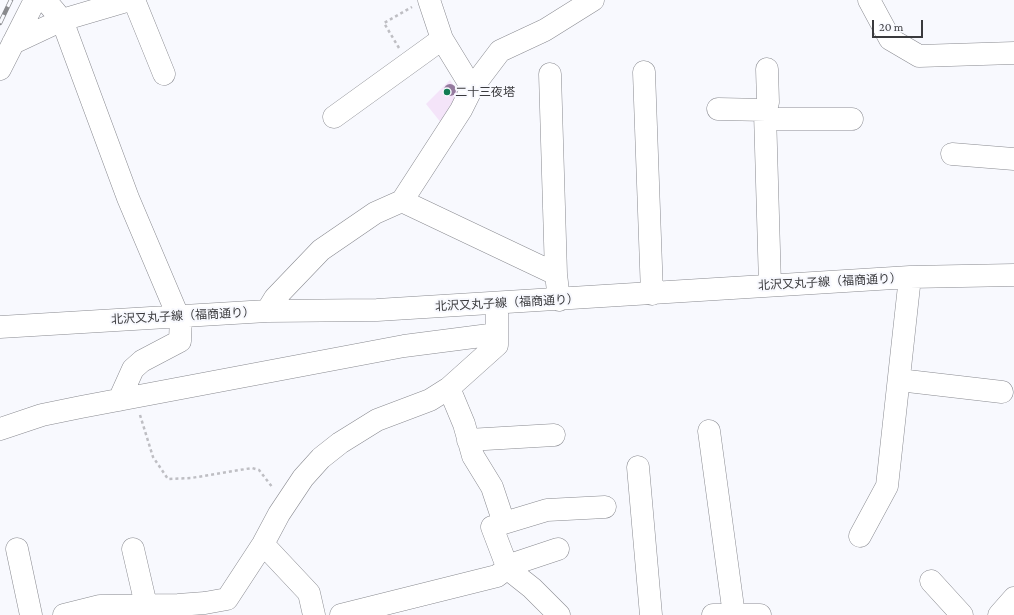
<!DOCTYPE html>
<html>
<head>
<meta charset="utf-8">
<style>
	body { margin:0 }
	#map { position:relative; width:1014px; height:615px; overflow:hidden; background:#f8f9fe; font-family:"Crimson Pro",serif }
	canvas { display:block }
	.scale { position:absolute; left:872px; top:20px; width:51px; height:18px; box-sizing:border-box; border:2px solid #3a3a3d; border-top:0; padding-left:5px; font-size:12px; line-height:14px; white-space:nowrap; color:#3a3a3d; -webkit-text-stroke:3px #f8f9fe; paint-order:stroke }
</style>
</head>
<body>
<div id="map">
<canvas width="1014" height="615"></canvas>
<div class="scale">20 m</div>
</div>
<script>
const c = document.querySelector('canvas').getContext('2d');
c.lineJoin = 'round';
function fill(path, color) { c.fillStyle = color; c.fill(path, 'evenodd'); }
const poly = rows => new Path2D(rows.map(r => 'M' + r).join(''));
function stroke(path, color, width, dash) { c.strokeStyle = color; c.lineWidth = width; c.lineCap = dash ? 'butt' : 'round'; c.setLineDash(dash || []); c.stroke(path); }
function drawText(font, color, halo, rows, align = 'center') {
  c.font = font + ' "Crimson Pro","Noto Sans JP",serif'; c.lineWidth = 4; c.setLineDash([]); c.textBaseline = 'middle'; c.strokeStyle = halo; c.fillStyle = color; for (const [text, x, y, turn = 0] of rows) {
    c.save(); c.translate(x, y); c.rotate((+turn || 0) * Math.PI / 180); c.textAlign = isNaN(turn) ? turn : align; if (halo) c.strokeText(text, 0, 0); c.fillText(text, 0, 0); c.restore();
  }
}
fill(poly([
	[450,80,461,98,442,124,426,104]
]), '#f4e4f9');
const minor = poly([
	[130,0,62,20,128,198,178,316],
	[134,0,164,74],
	[429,0,442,39],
	[869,0,890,39,919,56,1014,53],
	[13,43,62,20,45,0],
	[0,69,35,0],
	[767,69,768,102,765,113,770,285],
	[644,72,652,294],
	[550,74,556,274,559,300],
	[472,88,500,51,545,30,593,0],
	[718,109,766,110],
	[765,119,852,119],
	[952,154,1014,159],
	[402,201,556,274],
	[267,311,275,298,321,250,375,213,402,201,461,110,472,88,442,39,334,117],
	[0,327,267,311,377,310,910,277,1014,275],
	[899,380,1002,392],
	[449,388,464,424,473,456,492,487,504,523,547,510,605,507],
	[119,400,133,369,142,361,180,341,181,316],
	[0,429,42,415,81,407,404,346,497,334],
	[709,431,734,615],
	[468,440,554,435],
	[638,467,651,615],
	[492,527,508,569,532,588,559,615],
	[860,536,887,486,910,277],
	[263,544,309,593,314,615],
	[17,549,31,615],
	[133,549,146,605],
	[931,581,962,615],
	[64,615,100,606,178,605,205,603,227,599,263,544,279,514,303,478,321,458,340,443,377,420,430,400,449,388,497,345,497,303],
	[341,615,497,576,513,564,558,549],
	[713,615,760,615],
	[999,615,1014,598]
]);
stroke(minor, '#898a90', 23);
stroke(poly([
	[399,48,384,23,412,7],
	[140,415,153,457,168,479,191,478,252,468,259,470,273,488]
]), '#bebec3', 2.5, [3, 3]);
stroke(minor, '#fff', 22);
const rail = poly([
	[0,23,11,0]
]);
stroke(rail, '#898a8e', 4.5);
stroke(rail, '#f8f9fe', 3, [9]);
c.fillStyle = '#947a9e';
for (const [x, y] of [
	[450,90]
]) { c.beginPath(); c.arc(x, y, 6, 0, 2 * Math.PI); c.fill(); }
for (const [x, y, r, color] of [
	[447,92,4,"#127a53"]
]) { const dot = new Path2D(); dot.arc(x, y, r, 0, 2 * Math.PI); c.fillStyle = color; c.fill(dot); stroke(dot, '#f8f9fe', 1.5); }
drawText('12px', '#3a3a3d', '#f8f9fe', [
	["二十三夜塔",455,92]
], 'left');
drawText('12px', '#3a3a3d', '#f8f9fe', [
	["北沢又丸子線（福商通り）",830,282,-3],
	["北沢又丸子線（福商通り）",507,303,-3],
	["北沢又丸子線（福商通り）",183,316,-3]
]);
</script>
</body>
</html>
